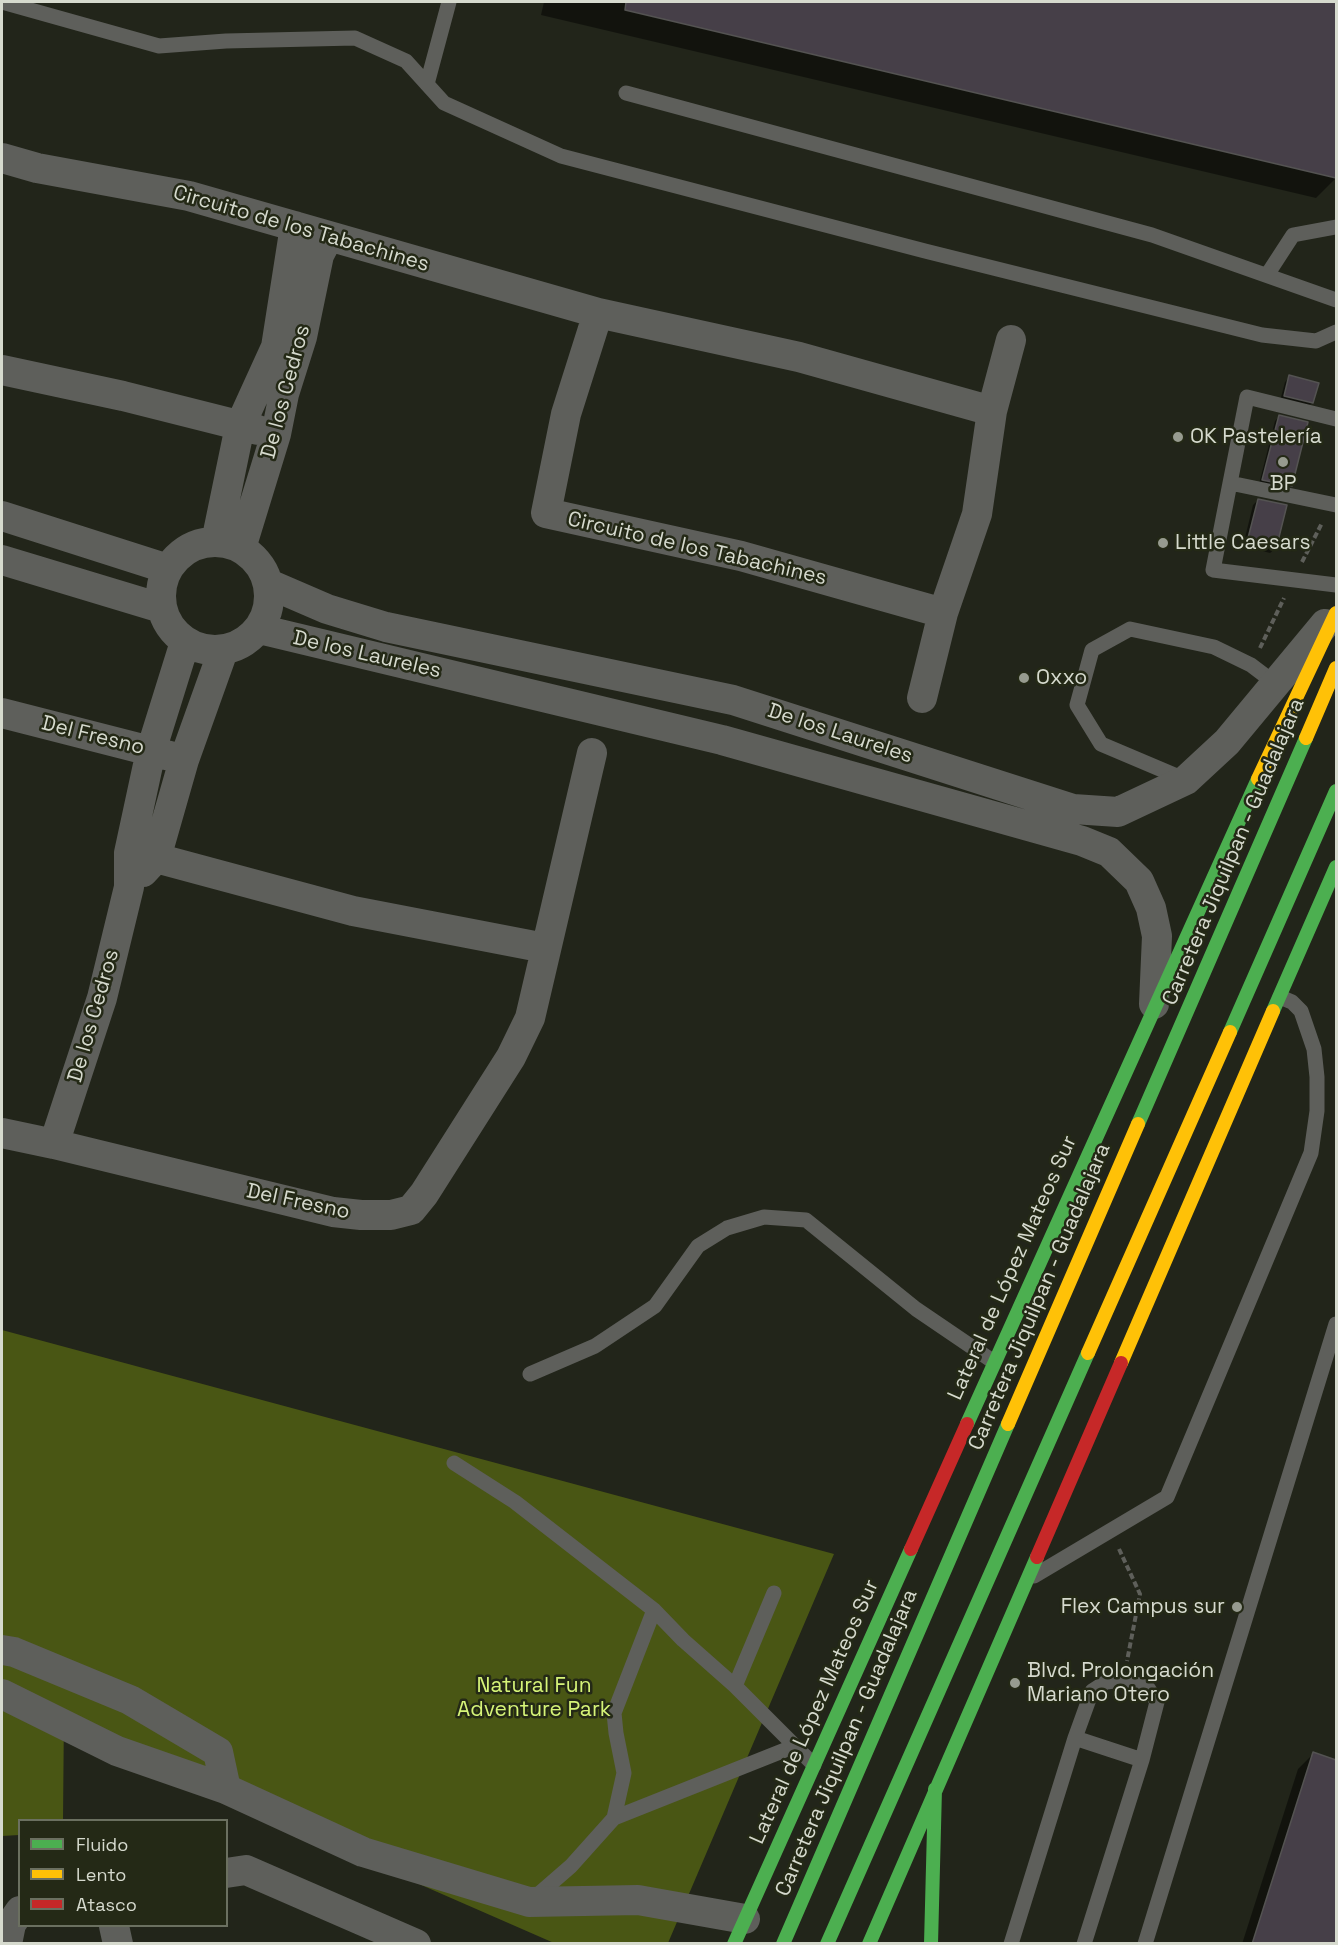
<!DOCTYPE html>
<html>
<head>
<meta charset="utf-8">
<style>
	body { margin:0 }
	#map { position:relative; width:1338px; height:1945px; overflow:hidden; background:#22251a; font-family:"Space Grotesk",sans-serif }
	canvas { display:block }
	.frame { position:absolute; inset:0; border:3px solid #d6dace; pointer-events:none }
	.legend { position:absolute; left:18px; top:1819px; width:210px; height:108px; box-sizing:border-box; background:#242916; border:2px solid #6b7060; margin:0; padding:8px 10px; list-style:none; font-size:18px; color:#d6dace }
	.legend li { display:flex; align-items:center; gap:12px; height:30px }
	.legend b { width:30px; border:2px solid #6b7060 }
</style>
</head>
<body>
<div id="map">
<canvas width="1338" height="1945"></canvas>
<div class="frame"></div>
<ul class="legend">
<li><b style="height:8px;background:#4caf50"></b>Fluido</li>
<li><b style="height:8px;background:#ffc107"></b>Lento</li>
<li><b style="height:8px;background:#c62828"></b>Atasco</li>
</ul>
</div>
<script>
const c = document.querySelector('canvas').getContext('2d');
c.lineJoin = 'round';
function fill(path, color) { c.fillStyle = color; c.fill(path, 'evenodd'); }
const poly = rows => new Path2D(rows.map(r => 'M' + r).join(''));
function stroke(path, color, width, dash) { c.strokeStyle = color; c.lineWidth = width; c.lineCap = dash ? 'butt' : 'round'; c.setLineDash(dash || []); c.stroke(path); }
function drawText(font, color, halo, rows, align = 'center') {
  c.font = font + ' "Space Grotesk",sans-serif'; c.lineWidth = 5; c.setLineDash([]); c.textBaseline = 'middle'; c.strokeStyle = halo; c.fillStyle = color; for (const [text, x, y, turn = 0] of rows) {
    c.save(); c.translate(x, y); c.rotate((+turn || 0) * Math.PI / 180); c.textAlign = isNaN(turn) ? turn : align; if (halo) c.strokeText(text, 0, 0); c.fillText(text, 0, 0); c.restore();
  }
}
fill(poly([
	[2,1330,834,1554,668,1943,554,1943,252,1811,64,1710,63,1820,20,1820,19,1835,2,1836]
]), '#495614');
fill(poly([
	[544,2,1336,2,1336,178,1316,198,541,15],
	[1290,377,1312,403,1307,407,1280,401,1285,382],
	[1279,417,1291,485,1286,490,1259,484,1275,421],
	[1258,500,1275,549,1270,553,1243,546,1253,505],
	[1313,1754,1336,1761,1336,1944,1242,1944,1298,1769]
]), '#0007');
const building = poly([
	[626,2,1336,2,1336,178,625,10,626,2],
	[1289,375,1319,383,1313,403,1284,396,1289,375],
	[1279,415,1308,422,1292,486,1262,480,1279,415],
	[1258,499,1287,505,1276,549,1247,542,1258,499],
	[1313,1752,1336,1760,1336,1944,1252,1944,1313,1752]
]);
fill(building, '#463f48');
stroke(building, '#545352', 1.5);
stroke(poly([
	[1302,562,1322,523],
	[1260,648,1284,598],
	[1119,1549,1140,1594,1127,1661]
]), '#5e5f5a', 4, [6, 3]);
stroke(poly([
	[2,2,159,46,226,41,355,38,406,61,444,103,561,156,925,251,1262,335,1316,341,1336,332],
	[427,84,449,2],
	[626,93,1152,235,1336,300],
	[1267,275,1293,235,1336,227],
	[1336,419,1247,397,1230,483,1336,505],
	[1230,483,1213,570,1336,585],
	[1186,780,1101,744,1077,705,1092,650,1130,629,1214,647,1251,665,1280,687],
	[530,1374,595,1346,655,1306,698,1246,727,1228,764,1217,806,1220,916,1309,994,1362],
	[454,1463,515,1502,654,1610,683,1640,735,1686,814,1765],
	[1034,1576,1167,1497,1311,1153,1317,1111,1317,1077,1314,1049,1301,1011,1292,1002,1280,997],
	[735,1686,774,1593],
	[1075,1738,1142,1760],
	[614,1818,624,1773,616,1733,614,1713,654,1610],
	[533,1899,571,1866,614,1818,795,1746],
	[1011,1944,1075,1738,1092,1691,1106,1682,1123,1680,1148,1688,1157,1702,1142,1760,1084,1944],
	[1145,1944,1336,1324]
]), '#5e5f5b', 15);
stroke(poly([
	[2,158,37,168,189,196,598,313,799,357,992,411],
	[598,313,566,414,546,513,741,556,943,613],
	[2,370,123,396,258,430],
	[2,516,168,569],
	'161 596a54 54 0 1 1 108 0a54 54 0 1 1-108 0Z',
	[216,542,240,426,276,347,295,226],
	[241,548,276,434,284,394,302,337,319,255,329,236],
	[2,560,161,608],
	[269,584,327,609,386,627,733,700,1073,809,1118,812,1186,780,1227,742,1325,624],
	[259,629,722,740,1082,841,1109,852,1139,881,1151,908,1157,936,1154,1004],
	[922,698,943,613,977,514,992,411,1011,340],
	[2,713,170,756],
	[129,853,156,858,353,911,545,948],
	[143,872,156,858,184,760,223,651],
	[2,1133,54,1144,333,1212,361,1215,391,1215,411,1210,424,1194,511,1057,530,1018,592,753],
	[54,1144,102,998,129,887,129,853,151,751,185,642],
	[2,1650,14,1652,130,1700,218,1752,226,1789],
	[2,1694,117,1751,226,1789,363,1852,529,1902,638,1900,745,1919],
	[226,1873,246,1870,416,1944],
	[114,1926,118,1944],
	[7,1944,11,1924,20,1911]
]), '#5e5f5b', 30);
stroke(poly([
	[1273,1011,1336,867],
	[1230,1032,1336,791],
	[1138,1124,1306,738],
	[967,1424,1258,779],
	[734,1944,911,1549],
	[783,1944,1008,1424],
	[827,1944,1088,1353],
	[869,1944,1037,1557],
	[931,1944,935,1789]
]), '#4caf50', 14);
stroke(poly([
	[1306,738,1336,668],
	[1258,779,1336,613],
	[1088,1353,1230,1032],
	[1121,1363,1273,1011],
	[1008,1424,1138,1124]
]), '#ffc107', 14);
stroke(poly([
	[911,1549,967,1424],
	[1037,1557,1121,1363]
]), '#c62828', 14);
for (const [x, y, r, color] of [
	[1178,437,6,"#979b8f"],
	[1283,462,6,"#979b8f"],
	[1163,543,6,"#979b8f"],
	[1024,678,6,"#979b8f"],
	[1237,1607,6,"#979b8f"],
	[1015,1683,6,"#979b8f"]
]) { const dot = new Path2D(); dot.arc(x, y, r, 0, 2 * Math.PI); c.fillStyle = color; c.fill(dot); stroke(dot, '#242916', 2); }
drawText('21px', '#d6dace', '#242916', [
	["Circuito de los Tabachines",301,229,16],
	["De los Cedros",286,392,-75],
	["Circuito de los Tabachines",697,549,13],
	["De los Laureles",367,655,13],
	["De los Laureles",840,734,18],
	["Del Fresno",93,736,14],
	["Carretera Jiquilpan - Guadalajara",1234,852,-67],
	["De los Cedros",94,1016,-74],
	["Del Fresno",298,1202,12],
	["Lateral de López Mateos Sur",1013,1268,-66],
	["Carretera Jiquilpan - Guadalajara",1040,1297,-67],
	["Lateral de López Mateos Sur",815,1712,-66],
	["Carretera Jiquilpan - Guadalajara",847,1743,-67]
]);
drawText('21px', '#d6dace', '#242916', [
	["OK Pastelería",1190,437],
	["BP",1283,484,"center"],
	["Little Caesars",1175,543],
	["Oxxo",1036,678],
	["Flex Campus sur",1225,1607,"right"],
	["Blvd. Prolongación",1027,1671],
	["Mariano Otero",1027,1695]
], 'left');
drawText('21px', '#d6f478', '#242916', [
	["Natural Fun",534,1686],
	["Adventure Park",534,1710]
]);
</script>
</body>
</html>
